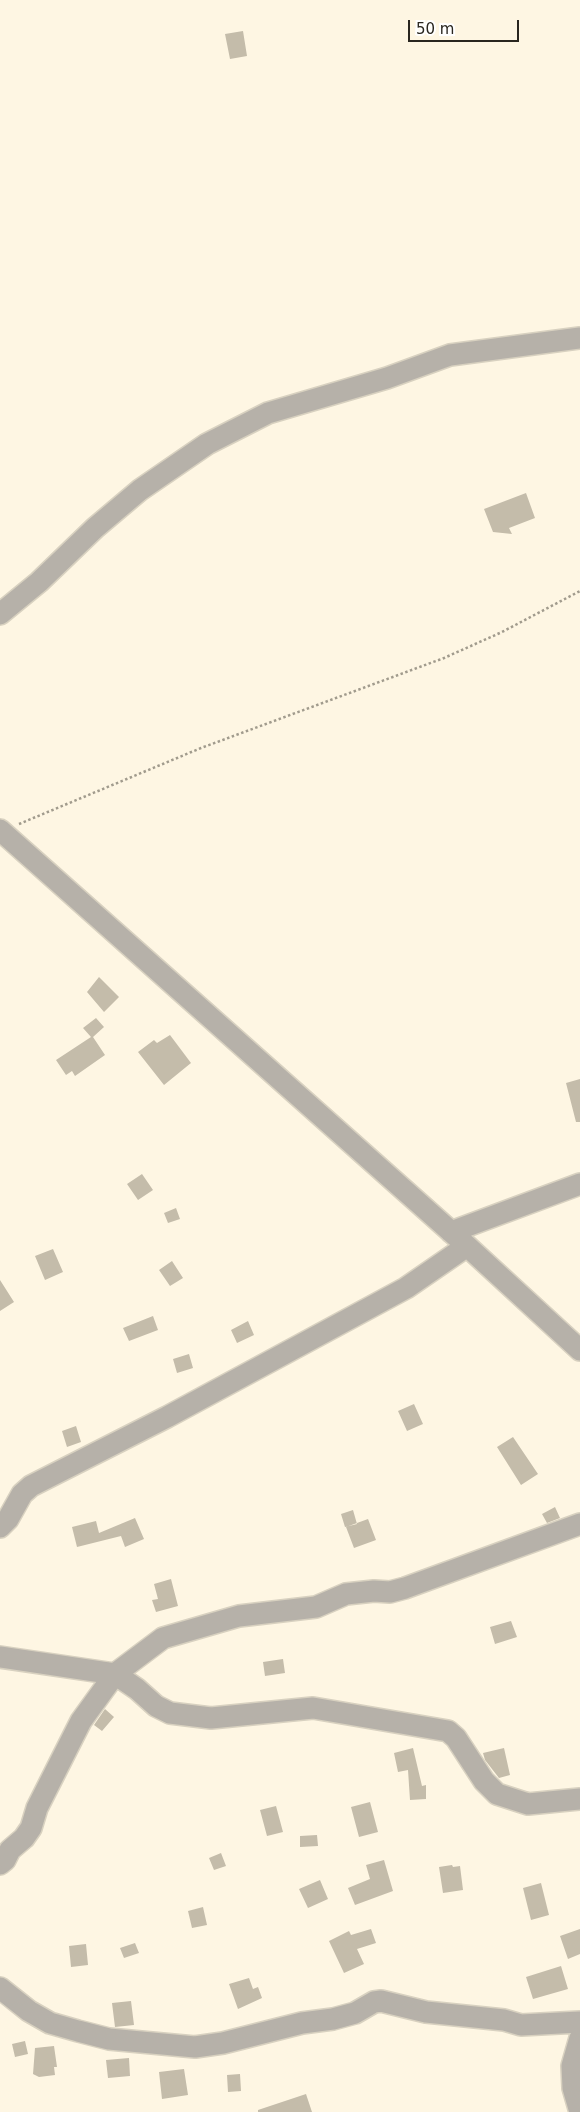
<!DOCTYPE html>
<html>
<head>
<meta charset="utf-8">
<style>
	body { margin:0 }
	#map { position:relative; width:580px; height:2112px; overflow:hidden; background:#fef6e3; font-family:"DejaVu Sans",sans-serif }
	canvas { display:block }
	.scale { position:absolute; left:408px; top:20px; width:111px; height:22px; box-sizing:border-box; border:2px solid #29261f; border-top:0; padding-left:6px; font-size:15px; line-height:18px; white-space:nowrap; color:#29261f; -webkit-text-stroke:4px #fff; paint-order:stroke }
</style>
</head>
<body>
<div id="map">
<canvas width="580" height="2112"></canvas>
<div class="scale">50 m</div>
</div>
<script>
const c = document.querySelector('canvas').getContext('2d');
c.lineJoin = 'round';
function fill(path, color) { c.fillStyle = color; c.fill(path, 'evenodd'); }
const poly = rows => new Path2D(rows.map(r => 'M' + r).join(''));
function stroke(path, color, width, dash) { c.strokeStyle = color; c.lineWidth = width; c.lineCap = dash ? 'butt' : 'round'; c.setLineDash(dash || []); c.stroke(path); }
fill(poly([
	[243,31,247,56,230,59,225,34],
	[526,493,535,518,509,528,512,534,493,532,484,509],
	[99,977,119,997,104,1012,87,992],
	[96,1018,104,1027,93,1037,105,1055,75,1076,72,1071,66,1075,56,1060,91,1037,83,1028],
	[170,1035,191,1063,164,1085,138,1052,154,1040,157,1043],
	[580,1079,580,1122,576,1122,566,1083],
	[142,1174,153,1190,138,1200,127,1184],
	[176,1208,180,1219,168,1223,164,1213],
	[53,1249,63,1272,45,1280,35,1256],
	[172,1261,183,1278,170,1286,159,1270],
	[0,1280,14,1302,0,1311],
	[153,1316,158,1330,129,1341,123,1328],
	[248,1321,254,1335,237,1343,231,1330],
	[189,1354,193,1368,177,1373,173,1359],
	[414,1404,423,1424,407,1431,398,1411],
	[76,1426,81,1442,67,1447,62,1431],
	[513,1437,538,1474,521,1485,497,1447],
	[555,1507,560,1518,547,1523,542,1514],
	[353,1510,357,1524,345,1527,341,1514],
	[135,1518,144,1539,125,1547,121,1536,77,1547,72,1527,96,1521,99,1533],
	[368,1519,376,1540,354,1548,346,1527],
	[171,1579,178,1606,156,1612,152,1600,158,1599,154,1584],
	[511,1621,517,1637,495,1644,490,1627],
	[283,1659,285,1673,265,1676,263,1662],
	[105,1709,114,1717,102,1731,94,1725],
	[413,1748,422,1786,426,1785,426,1799,410,1800,408,1770,398,1772,394,1753],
	[504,1748,510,1775,499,1778,485,1760,483,1753],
	[370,1802,378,1832,359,1837,351,1807],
	[276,1806,283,1832,267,1836,260,1810],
	[317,1835,318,1846,300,1847,300,1836],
	[221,1853,226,1866,214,1870,209,1858],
	[384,1860,393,1891,355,1905,348,1888,370,1879,366,1865],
	[452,1865,453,1867,460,1866,463,1890,443,1893,439,1867],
	[320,1880,328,1899,308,1908,299,1889],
	[541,1883,549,1915,531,1920,523,1888],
	[203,1907,207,1925,192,1928,188,1911],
	[371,1929,376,1943,357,1949,364,1964,344,1973,329,1941,349,1931,351,1935],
	[580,1929,580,1954,568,1959,560,1936],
	[135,1943,139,1953,124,1958,120,1948],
	[86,1944,88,1965,71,1967,69,1946],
	[561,1966,568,1989,533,1999,526,1977],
	[249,1978,253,1989,258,1987,262,1998,238,2009,229,1984],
	[131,2001,134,2025,115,2027,112,2003],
	[25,2041,28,2054,15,2057,12,2044],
	[54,2046,57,2067,54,2067,55,2075,39,2077,33,2074,35,2048],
	[129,2058,130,2076,108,2078,106,2060],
	[184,2069,188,2095,162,2099,159,2072],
	[240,2074,241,2091,228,2092,227,2075],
	[306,2094,312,2112,258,2112,258,2110]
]), '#c4bcaa');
const minor = poly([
	[0,614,39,582,95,528,140,490,207,444,268,413,387,378,450,355,580,338],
	[0,830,467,1246,580,1350],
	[451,1232,580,1184],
	[0,1527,8,1519,22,1494,31,1486,167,1417,406,1288,467,1246],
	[0,1657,115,1674,137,1689,156,1706,170,1713,211,1718,313,1708,448,1731,456,1738,484,1781,497,1794,528,1804,580,1799],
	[0,1864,5,1860,10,1850,24,1838,31,1828,37,1808,81,1721,115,1674,163,1638,239,1616,316,1607,346,1594,374,1591,390,1592,405,1588,580,1524],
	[0,1988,29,2011,50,2023,78,2031,109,2039,195,2047,223,2043,302,2023,333,2019,355,2013,374,2002,381,2001,426,2012,504,2020,521,2025,580,2022],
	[580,2112,573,2088,572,2066,580,2038]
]);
stroke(minor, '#d8d1c0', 24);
stroke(poly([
	[19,824,201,748,444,658,502,632,580,591]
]), '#a19b8d', 2.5, [2.5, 2.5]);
stroke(minor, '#b6b1a9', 21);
</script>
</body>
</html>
